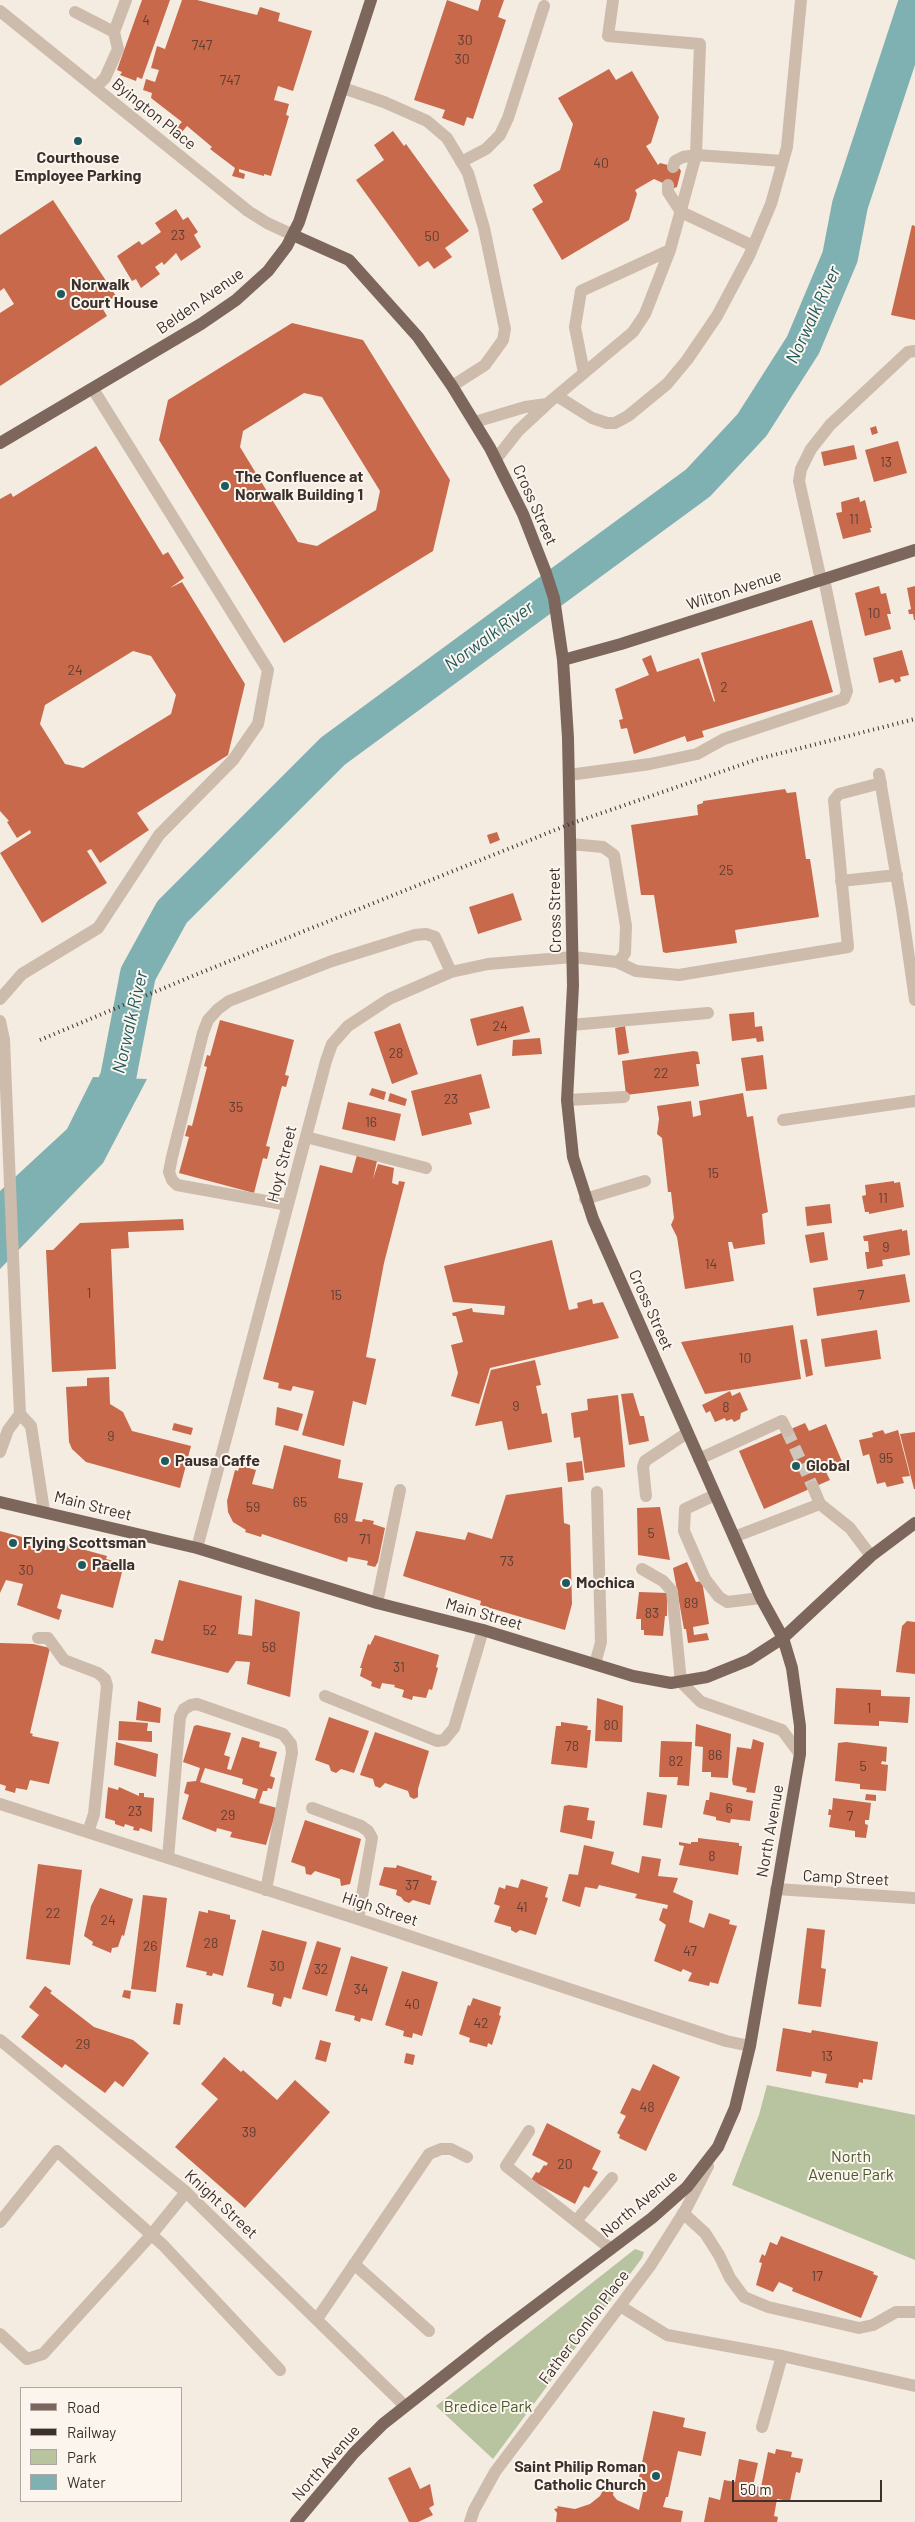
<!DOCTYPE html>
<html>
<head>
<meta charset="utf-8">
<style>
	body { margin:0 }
	#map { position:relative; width:915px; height:2522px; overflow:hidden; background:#f4ebe1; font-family:Barlow,sans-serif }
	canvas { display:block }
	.legend { position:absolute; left:20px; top:2387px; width:162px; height:115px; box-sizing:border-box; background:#fbf5ee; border:1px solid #aea6a0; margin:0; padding:6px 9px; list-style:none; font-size:15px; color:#3b302b }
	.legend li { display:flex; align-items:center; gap:10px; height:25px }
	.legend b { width:25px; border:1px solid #aea6a0 }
	.scale { position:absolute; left:732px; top:2480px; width:150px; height:22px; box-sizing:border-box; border:2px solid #3b302b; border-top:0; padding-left:6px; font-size:15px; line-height:18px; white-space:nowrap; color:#3b302b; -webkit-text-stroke:4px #fbf5ee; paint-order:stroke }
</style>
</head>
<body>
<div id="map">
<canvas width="915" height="2522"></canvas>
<ul class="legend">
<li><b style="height:6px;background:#7d675c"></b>Road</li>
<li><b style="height:6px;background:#3b302b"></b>Railway</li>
<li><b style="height:14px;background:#b8c4a0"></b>Park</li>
<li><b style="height:14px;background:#7fb0b2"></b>Water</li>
</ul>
<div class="scale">50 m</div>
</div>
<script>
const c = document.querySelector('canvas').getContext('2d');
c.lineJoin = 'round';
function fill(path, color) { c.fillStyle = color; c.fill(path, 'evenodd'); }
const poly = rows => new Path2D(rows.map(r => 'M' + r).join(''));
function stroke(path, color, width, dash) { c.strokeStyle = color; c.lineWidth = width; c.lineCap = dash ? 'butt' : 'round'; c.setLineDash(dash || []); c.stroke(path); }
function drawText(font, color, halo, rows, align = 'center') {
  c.font = font + ' Barlow,sans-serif'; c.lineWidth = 4; c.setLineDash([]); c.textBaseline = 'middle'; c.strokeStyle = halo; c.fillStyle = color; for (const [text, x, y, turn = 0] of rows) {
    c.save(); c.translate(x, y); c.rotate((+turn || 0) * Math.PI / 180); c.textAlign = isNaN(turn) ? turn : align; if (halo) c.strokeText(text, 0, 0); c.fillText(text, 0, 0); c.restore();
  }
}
fill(poly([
	[767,2085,915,2115,915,2260,732,2185,759,2115],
	[635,2249,644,2252,642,2258,493,2459,436,2406]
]), '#b8c4a0');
fill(poly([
	[93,1077,147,1079,103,1163,0,1269,0,1191,67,1129]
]), '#7fb0b2');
stroke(poly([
	[97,1123,118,1078,138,974,172,912,333,751,698,483,752,425,803,345,840,257,850,205,915,7]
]), '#7fb0b2', 36);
fill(poly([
	[142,0,170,0,142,79,137,77,136,81,120,75,122,72,117,70],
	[182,0,197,0,257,15,260,7,280,13,278,21,312,31,293,91,278,86,274,100,289,104,286,115,289,116,271,176,264,174,264,176,239,169,239,172,245,174,244,179,232,176,235,168,210,149,212,147,187,126,182,132,177,127,182,122,151,98,152,93,143,90,146,79,155,82,159,70,151,68,157,46,165,49],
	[447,0,478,11,481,0,504,0,498,17,506,20,473,119,467,117,464,126,442,118,445,110,414,100],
	[609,69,616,80,632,71,659,117,651,143,646,146,658,165,660,163,679,168,681,171,677,187,674,188,654,179,635,190,637,194,629,220,562,260,532,209,543,202,533,185,560,170,573,124,558,98],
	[393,131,404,146,406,144,469,231,445,248,452,257,434,269,428,261,419,267,356,180,384,160,374,145],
	[53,200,116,296,101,306,107,316,0,386,0,313,14,304,4,288,0,291,0,235],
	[176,209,183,220,188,217,198,232,194,235,201,247,181,261,176,253,164,265,162,262,155,267,160,274,141,288,136,279,132,281,117,256,139,241,142,245,161,232,155,223],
	[912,225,915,226,915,320,891,315],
	[292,323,363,340,450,480,433,551,284,643,159,440,168,400],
	[304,393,322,397,380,491,376,510,317,546,298,542,240,447,243,431],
	[876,426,878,433,872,435,870,428],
	[898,441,907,473,874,482,865,450],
	[854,445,857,459,824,466,821,452],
	[96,446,163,555,168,552,184,578,170,588,182,582,245,684,228,755,137,813,149,830,100,863,91,849,87,851,107,883,42,923,0,853,31,833,30,830,17,838,7,822,9,821,0,811,0,499,11,493,13,497],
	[133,651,151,656,176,695,171,714,83,768,65,764,40,724,45,705],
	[859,497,860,502,865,500,872,528,870,528,871,532,843,539,836,513,842,512,841,502],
	[879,586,881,594,886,593,891,614,887,614,891,629,865,636,855,593],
	[915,586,915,620,914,620,913,614,909,614,908,610,911,609,907,588],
	[812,620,833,692,702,731,704,737,687,742,685,736,634,754,627,728,621,729,619,720,623,719,615,689,649,675,642,659,651,655,657,672,699,658,714,702,715,701,701,653],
	[902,650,909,675,900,677,901,681,895,683,893,679,879,683,873,658],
	[785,789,787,793,796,792,806,859,810,859,819,917,735,930,737,943,666,953,663,952,654,895,641,895,631,825,698,815,697,805,703,803,703,801],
	[497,832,500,840,490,844,487,835],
	[513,893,522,920,478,934,469,907],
	[523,1006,530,1032,477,1046,470,1019],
	[754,1012,755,1027,762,1026,764,1041,757,1042,756,1038,732,1041,729,1014],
	[220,1020,294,1040,285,1075,289,1076,286,1087,282,1086,266,1146,270,1147,267,1159,263,1158,254,1193,179,1173,189,1137,185,1136,188,1125,192,1126,207,1067,204,1066,207,1055,210,1056],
	[400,1023,418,1074,392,1084,374,1032],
	[625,1026,629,1053,618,1055,615,1028],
	[540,1038,542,1054,512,1056,513,1040],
	[694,1051,698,1052,700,1064,696,1064,699,1086,626,1095,622,1061],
	[763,1055,767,1089,746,1091,741,1058],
	[481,1074,490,1108,469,1113,472,1124,422,1136,411,1091],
	[372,1088,386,1092,384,1100,369,1095],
	[390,1093,407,1099,405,1106,388,1101],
	[743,1093,747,1117,753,1116,768,1212,762,1214,765,1244,734,1249,732,1242,728,1242,734,1281,685,1289,677,1237,671,1225,674,1218,671,1192,668,1192,662,1138,657,1134,659,1119,657,1106,691,1101,693,1117,701,1115,699,1101],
	[348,1102,401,1114,395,1141,342,1129],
	[357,1155,377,1161,373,1179,378,1164,394,1168,392,1183,398,1185,399,1181,405,1182,384,1263,366,1357,376,1359,366,1405,353,1401,344,1446,302,1435,314,1391,293,1386,291,1391,278,1388,279,1383,263,1379,320,1165,352,1173],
	[894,1181,894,1183,900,1182,904,1207,869,1214,869,1212,865,1212,862,1196,866,1195,865,1185],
	[830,1204,832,1223,807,1226,805,1207],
	[183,1219,184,1230,128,1232,129,1248,111,1249,116,1369,52,1372,46,1250,53,1250,80,1223],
	[902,1229,902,1231,907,1230,910,1255,882,1260,883,1266,867,1269,865,1252,869,1252,868,1241,864,1241,863,1236],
	[824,1232,828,1260,810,1263,805,1235],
	[552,1240,569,1310,578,1308,577,1303,592,1299,593,1304,603,1302,619,1338,490,1368,479,1404,451,1396,458,1373,451,1345,463,1342,456,1316,453,1316,452,1313,472,1308,473,1312,504,1315,505,1306,453,1302,444,1266],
	[905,1274,910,1302,817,1316,813,1288],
	[793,1325,801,1379,705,1394,681,1342],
	[877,1330,881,1359,825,1367,821,1339],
	[807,1339,813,1375,806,1377,800,1340],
	[535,1360,541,1385,536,1386,542,1414,547,1413,552,1442,508,1450,502,1421,475,1426,491,1370],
	[109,1377,110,1404,123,1412,132,1431,191,1446,180,1488,86,1462,72,1449,69,1442,66,1387,87,1386,87,1378],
	[730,1391,732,1396,740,1392,748,1410,741,1413,740,1419,734,1422,732,1419,726,1421,725,1418,715,1422,710,1411,706,1413,702,1405],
	[633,1393,640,1416,644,1416,649,1441,629,1445,621,1394],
	[618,1395,625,1467,585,1473,580,1437,574,1438,571,1413,588,1410,587,1399],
	[277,1407,303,1414,298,1431,275,1425],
	[174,1423,193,1428,191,1435,172,1430],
	[805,1423,809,1431,826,1424,843,1464,826,1472,830,1480,764,1509,739,1451],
	[883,1430,885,1434,898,1430,910,1476,902,1477,904,1483,887,1487,885,1482,877,1484,869,1454,863,1456,859,1440,873,1437,872,1433],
	[915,1432,915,1489,914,1489,900,1434],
	[284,1445,341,1460,338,1478,363,1483,355,1521,362,1522,363,1519,374,1521,373,1524,385,1528,378,1562,375,1567,367,1565,368,1561,348,1557,347,1562,262,1534,261,1537,245,1532,246,1530,233,1522,228,1512,227,1501,235,1470,238,1471,243,1456,249,1458,248,1461,251,1462,249,1468,256,1470,252,1484,273,1489],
	[582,1461,584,1480,568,1482,566,1463],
	[562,1487,564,1523,570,1525,572,1604,565,1630,480,1605,481,1601,403,1576,416,1531,465,1540,468,1532,492,1539,506,1495],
	[660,1507,670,1560,638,1555,637,1508],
	[0,1531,55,1546,56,1542,107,1556,106,1559,124,1564,113,1608,61,1594,57,1608,62,1610,59,1620,17,1605,23,1584,6,1580,0,1593],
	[687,1562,696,1582,702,1581,709,1624,693,1627,694,1635,707,1633,709,1640,688,1643,686,1629,684,1629,673,1568],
	[179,1580,242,1596,238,1634,252,1636,255,1599,300,1612,290,1697,247,1684,250,1662,236,1661,228,1673,151,1653,155,1639,163,1641],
	[639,1592,667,1593,667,1616,665,1616,663,1636,644,1635,644,1630,641,1630,641,1619,636,1619],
	[907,1621,915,1622,915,1674,896,1672,902,1626],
	[375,1635,439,1655,436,1667,438,1668,432,1690,429,1689,426,1698,413,1696,412,1700,402,1697,404,1690,394,1687,395,1685,382,1683,380,1689,371,1686,372,1682,360,1676,362,1668,360,1668,368,1644,370,1645],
	[0,1643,33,1644,50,1648,30,1733,33,1734,32,1736,59,1742,49,1784,30,1780,27,1790,16,1788,15,1793,5,1790,6,1786,0,1784],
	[836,1688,881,1690,881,1696,910,1697,908,1723,879,1721,879,1726,834,1724],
	[597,1698,623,1706,622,1742,595,1741],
	[138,1701,161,1708,160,1723,136,1720],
	[329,1717,369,1731,354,1773,341,1769,336,1773,331,1771,329,1765,315,1760],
	[119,1721,148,1723,147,1731,152,1731,152,1742,118,1740],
	[561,1722,588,1726,587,1730,591,1730,587,1768,551,1764,556,1726,561,1726],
	[696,1724,731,1734,728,1778,711,1777,711,1772,702,1772,703,1747,695,1746],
	[197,1725,231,1733,224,1755,230,1757,227,1769,231,1770,242,1737,260,1742,259,1747,277,1752,270,1776,275,1778,272,1789,268,1788,267,1791,263,1791,259,1803,277,1808,266,1845,230,1837,232,1832,217,1828,216,1832,182,1819,189,1795,184,1793,187,1782,196,1781,200,1768,183,1762,194,1726],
	[205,1768,243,1779,242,1784,258,1789,255,1799,200,1782],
	[375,1732,429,1751,418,1789,418,1797,414,1799,410,1797,408,1791,385,1783,380,1788,375,1786,373,1779,360,1775],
	[753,1739,764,1743,755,1793,746,1792,747,1788,733,1785,732,1780,737,1747,751,1749],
	[661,1741,692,1742,689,1786,677,1785,678,1777,659,1777],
	[116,1742,158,1754,156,1777,114,1765],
	[846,1742,887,1747,886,1762,882,1761,881,1764,888,1765,886,1791,860,1789,860,1784,835,1781,838,1743],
	[108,1787,118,1790,119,1787,139,1796,139,1793,144,1793,144,1797,154,1798,152,1832,140,1828,139,1831,133,1830,134,1827,125,1824,124,1827,115,1824,115,1821,105,1818],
	[647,1792,667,1795,662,1828,643,1825],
	[710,1792,753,1801,750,1821,731,1819,730,1823,716,1820,716,1817,703,1814,706,1800,709,1800],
	[866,1794,876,1795,876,1801,865,1800],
	[833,1798,871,1803,869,1820,865,1820,865,1824,868,1825,866,1838,855,1837,855,1831,829,1827,831,1815,828,1815,829,1809,832,1810],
	[569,1805,589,1808,587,1820,595,1821,592,1839,560,1832,564,1806],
	[305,1820,361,1839,350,1884,341,1886,340,1879,315,1871,311,1875,306,1874,305,1867,291,1862],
	[698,1838,739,1843,739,1846,742,1846,738,1875,679,1865,684,1846,679,1845,679,1842,691,1844,691,1842,698,1842],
	[584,1845,614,1852,611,1864,639,1873,642,1856,661,1859,658,1876,678,1878,673,1892,693,1901,689,1922,704,1928,709,1913,730,1920,729,1924,737,1926,718,1984,710,1982,709,1986,688,1981,692,1973,683,1969,681,1972,654,1961,666,1925,659,1920,663,1908,667,1909,668,1905,635,1898,637,1894,599,1885,597,1889,585,1887,580,1907,562,1901,569,1874,578,1875],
	[38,1864,82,1870,70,1965,26,1959],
	[397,1865,432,1876,431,1880,437,1881,430,1905,413,1900,409,1903,404,1901,401,1897,396,1895,397,1890,379,1885,384,1867,396,1868],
	[521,1879,548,1887,545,1897,548,1898,536,1935,520,1930,516,1933,511,1930,511,1927,494,1922,500,1906,494,1904,499,1887,505,1889,506,1885,518,1888],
	[100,1888,133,1899,124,1936,122,1935,118,1947,112,1948,111,1953,92,1945,93,1942,84,1936,91,1906],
	[143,1895,167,1898,156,1992,131,1989],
	[208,1910,230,1915,230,1919,236,1920,223,1976,213,1973,212,1976,206,1975,207,1972,186,1967,199,1911,208,1913],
	[807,1928,825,1930,821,1968,826,1969,821,2007,798,2004],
	[262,1930,307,1942,291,1999,284,1997,281,2007,272,2004,274,1994,247,1987],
	[317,1941,341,1948,327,1996,302,1989],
	[351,1956,388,1967,372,2021,361,2018,360,2022,354,2020,355,2016,335,2011],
	[402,1971,438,1982,422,2036,413,2033,412,2038,403,2036,404,2031,385,2025],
	[45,1986,52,1991,50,1993,94,2027,133,2040,149,2053,123,2087,115,2081,105,2093,65,2064,62,2068,21,2037,39,2015,29,2007],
	[124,1990,131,1991,130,1999,122,1997],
	[473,1998,501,2007,499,2015,501,2016,492,2045,488,2043,487,2047,469,2042,470,2038,459,2034,468,2005,470,2006],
	[176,2003,183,2004,180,2025,173,2024],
	[783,2028,811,2033,812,2030,878,2042,872,2080,863,2079,863,2083,859,2082,858,2088,825,2083,827,2074,812,2071,811,2077,776,2071],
	[320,2040,331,2043,326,2062,315,2059],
	[406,2053,415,2055,413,2065,404,2063],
	[224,2057,241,2072,243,2070,277,2100,295,2080,330,2112,245,2208,175,2147,218,2099,201,2084],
	[653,2064,680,2077,646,2151,619,2138,620,2135,617,2133,626,2116,620,2113,632,2088,640,2091],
	[547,2123,601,2151,592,2169,598,2172,589,2188,584,2186,575,2204,531,2180,536,2172,539,2173,544,2165,546,2166,548,2163,532,2155],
	[781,2236,874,2272,873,2274,878,2276,861,2318,792,2291,793,2288,779,2282,773,2292,756,2285,762,2263,759,2262,762,2254,765,2256,770,2242,777,2245],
	[653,2411,685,2418,683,2427,706,2432,701,2456,678,2451,668,2497,666,2497,663,2507,683,2511,681,2522,556,2522,557,2513,554,2509,558,2508,557,2506,575,2509,590,2504,600,2496,605,2486,614,2487,613,2495,617,2500,639,2510,643,2492,636,2491],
	[776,2449,792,2452,791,2457,803,2459,800,2473,796,2472,790,2501,777,2499,774,2516,778,2517,777,2522,704,2522,709,2497,720,2500,724,2480,735,2482,739,2459,758,2463,753,2486,761,2487,768,2452,775,2454],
	[410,2467,420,2489,430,2484,434,2505,429,2508,433,2515,418,2522,409,2522,388,2478]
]), '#c8694b');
stroke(poly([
	[787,1431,813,1487]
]), '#cfc6bd', 12, [12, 6]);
stroke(poly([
	[0,11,248,211,267,223,293,235],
	[75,12,114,32],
	[95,88,105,78,118,49,114,32,126,0],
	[343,88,384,102,427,121,447,138,468,173,484,228,505,329,503,340,485,365,452,386],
	[461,162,486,149,500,135,508,118,544,6],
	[673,167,675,161,683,157,696,155,783,161],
	[668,185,668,192,681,212,753,246],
	[584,373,575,327,581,291,670,250],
	[557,396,592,418,607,423,615,423,628,416,667,384,687,360,717,316,749,256,771,204,787,147,801,0],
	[547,404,633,332,645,314,670,250,696,155,700,44,608,36,613,0],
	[475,422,525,407,547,404,518,431,496,459],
	[821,580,799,481,801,469,811,449,830,425,908,352,915,351],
	[879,774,902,909,915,1000],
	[569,775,650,764,697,754,724,739,844,699,847,691,824,579],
	[841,881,897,875],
	[617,962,636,971,679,975,848,947,834,800,839,794,881,783],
	[0,999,22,974,98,928,159,835,233,760,258,724,268,670,93,389],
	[0,1021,4,1040],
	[571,1025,708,1013],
	[567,1100,624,1097],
	[783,1120,915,1101],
	[306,1137,426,1168],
	[585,1199,645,1181],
	[288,1205,177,1185,172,1180,169,1172,172,1157,203,1033,208,1020,218,1009,229,1001,332,961,415,935,426,934,435,937,451,972],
	[15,1305,20,1414,31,1426,44,1511],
	[0,1452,8,1430,20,1414],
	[699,1459,782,1421,787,1431],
	[813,1487,820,1504],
	[715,1495,685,1509,684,1531,705,1579,719,1597,727,1602,761,1598],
	[646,1496,643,1467,645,1461,687,1433],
	[734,1537,820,1504,850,1528,871,1556],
	[197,1548,326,1061,332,1044,348,1026,389,999,451,972,488,964,573,957,617,962,621,959,625,953,626,926,614,855,603,847,570,844],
	[642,1569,663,1581,672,1591,681,1682,701,1702,782,1730,800,1754],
	[377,1603,400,1490],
	[38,1638,48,1638,64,1660,98,1673,105,1679,107,1686,94,1814,88,1832],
	[595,1664,601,1642,597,1492],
	[325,1696,437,1741,444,1740,454,1728,483,1630],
	[0,1804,358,1919,726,2041,750,2046],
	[312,1808,361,1826,368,1831,372,1838,358,1919],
	[168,1858,180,1717,184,1709,191,1705,197,1704,283,1734,291,1744,292,1753,266,1890],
	[776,1889,915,1898],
	[0,2040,186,2192,405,2406],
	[529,2131,506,2166,611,2249],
	[683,2213,705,2233,719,2255,730,2278,744,2297,768,2307,859,2328,873,2325,896,2312,915,2312],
	[576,2221,612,2178],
	[0,2222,57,2151,163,2245,280,2370],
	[354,2264,429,2331],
	[620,2306,667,2335,782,2356,762,2427],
	[317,2319,429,2154,441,2149,451,2149,467,2157],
	[0,2334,27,2359,43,2354,152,2234,186,2192],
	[782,2356,915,2386],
	[470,2522,474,2510,495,2472,650,2266,686,2209,708,2166]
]), '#cdbbac', 12);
stroke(poly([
	[293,235,349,260,418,337,452,386,490,448,523,514,546,573,554,598,563,660,568,738,573,986,567,1100,573,1157,593,1219,734,1537,761,1598,783,1638,792,1668,800,1726,800,1754,750,2046,735,2108,718,2147,687,2187,652,2218,491,2339,383,2424,354,2453,296,2522],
	[0,443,201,324,236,300,268,271,287,246,299,222,371,0],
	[563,660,621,644,915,550],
	[0,1502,197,1548,377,1603,483,1630,633,1676,671,1683,707,1677,749,1660,783,1638,871,1556,915,1523]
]), '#7d675c', 12);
stroke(poly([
	[40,1040,195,975,570,824,758,759,915,719]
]), '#3b302b', 4, [1, 4]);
stroke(poly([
	[4,1040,15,1305]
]), '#cdbbac', 12);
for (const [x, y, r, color] of [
	[78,141,5,"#1f5a5e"],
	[61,294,5,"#1f5a5e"],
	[225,486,5,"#1f5a5e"],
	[165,1461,5,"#1f5a5e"],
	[796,1466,5,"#1f5a5e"],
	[13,1543,5,"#1f5a5e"],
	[82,1565,5,"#1f5a5e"],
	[566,1583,5,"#1f5a5e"],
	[656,2476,5,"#1f5a5e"]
]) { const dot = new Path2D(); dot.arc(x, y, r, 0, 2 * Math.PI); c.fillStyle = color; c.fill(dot); stroke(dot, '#fbf5ee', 2); }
drawText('14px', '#5e3e33', null, [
	["4",146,20],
	["30",465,40],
	["747",202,45],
	["30",462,59],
	["747",230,80],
	["40",601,163],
	["23",178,235],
	["50",432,236],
	["13",886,462],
	["11",854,519],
	["10",874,613],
	["24",75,670],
	["2",724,687],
	["25",726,870],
	["24",500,1026],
	["28",396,1053],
	["22",661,1073],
	["23",451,1099],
	["35",236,1107],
	["16",371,1122],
	["15",713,1173],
	["11",883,1198],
	["9",886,1247],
	["14",711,1264],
	["1",89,1293],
	["15",336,1295],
	["7",861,1295],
	["10",745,1358],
	["9",516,1406],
	["8",726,1407],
	["9",111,1436],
	["95",886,1458],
	["65",300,1502],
	["59",253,1507],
	["69",341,1518],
	["5",651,1533],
	["71",365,1539],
	["73",507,1561],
	["30",26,1570],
	["89",691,1603],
	["83",652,1613],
	["52",210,1630],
	["58",269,1647],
	["31",399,1667],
	["1",869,1708],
	["80",611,1725],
	["78",572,1746],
	["86",715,1755],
	["82",676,1761],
	["5",863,1766],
	["6",729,1808],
	["23",135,1811],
	["29",228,1815],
	["7",850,1816],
	["8",712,1856],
	["37",412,1885],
	["41",522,1907],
	["22",53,1913],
	["24",108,1920],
	["28",211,1943],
	["26",150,1946],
	["47",690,1951],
	["30",277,1966],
	["32",321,1969],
	["34",361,1989],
	["40",412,2004],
	["42",481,2023],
	["29",83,2044],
	["13",827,2056],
	["48",647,2107],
	["39",249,2132],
	["20",565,2164],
	["17",817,2276]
]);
drawText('16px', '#3b302b', '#fbf5ee', [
	["Byington Place",154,114,39],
	["Belden Avenue",200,301,-35],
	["Cross Street",535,505,66],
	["Wilton Avenue",734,590,-18],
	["Cross Street",555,910,-91],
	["Hoyt Street",282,1164,-76],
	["Cross Street",651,1310,66],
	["Main Street",93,1506,14],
	["Main Street",484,1614,16],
	["North Avenue",770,1831,-80],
	["Camp Street",846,1878,3],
	["High Street",380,1909,18],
	["Knight Street",221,2204,43],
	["North Avenue",639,2204,-40],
	["Father Conlon Place",584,2327,-53],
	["North Avenue",326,2463,-49]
]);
drawText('bold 16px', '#3b302b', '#fbf5ee', [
	["Courthouse",78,158,"center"],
	["Employee Parking",78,176,"center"],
	["Norwalk",71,285],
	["Court House",71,303],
	["The Confluence at",235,477],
	["Norwalk Building 1",235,495],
	["Pausa Caffe",175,1461],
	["Global",806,1466],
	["Flying Scottsman",23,1543],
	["Paella",92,1565],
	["Mochica",576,1583],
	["Saint Philip Roman",646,2467,"right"],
	["Catholic Church",646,2485,"right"]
], 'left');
drawText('16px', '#4a5a2e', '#fbf5ee', [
	["North",851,2157],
	["Avenue Park",851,2175],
	["Bredice Park",488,2407]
]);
drawText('italic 18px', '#1f5a5e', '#fbf5ee', [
	["Norwalk River",813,315,-65],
	["Norwalk River",489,636,-36],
	["Norwalk River",130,1022,-77]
]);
</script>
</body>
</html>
